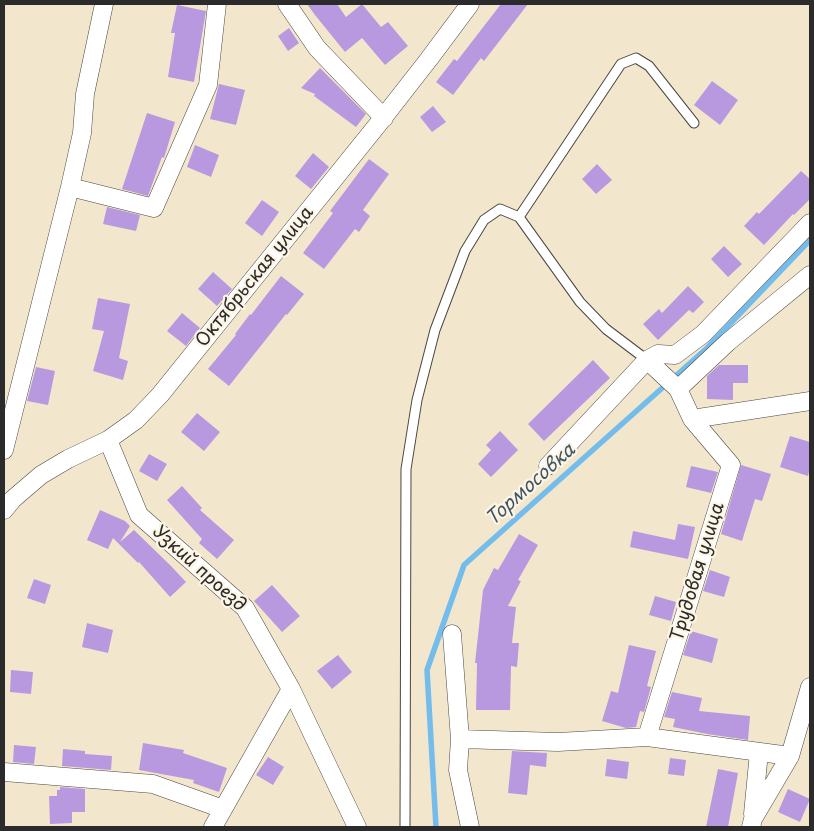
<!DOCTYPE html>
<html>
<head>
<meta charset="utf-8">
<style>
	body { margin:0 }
	#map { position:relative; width:814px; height:831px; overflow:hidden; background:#f2e7cc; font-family:"Playpen Sans",sans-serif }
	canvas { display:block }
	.frame { position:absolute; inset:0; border:5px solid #2b2b2b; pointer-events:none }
</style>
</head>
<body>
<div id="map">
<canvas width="814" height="831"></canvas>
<div class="frame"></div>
</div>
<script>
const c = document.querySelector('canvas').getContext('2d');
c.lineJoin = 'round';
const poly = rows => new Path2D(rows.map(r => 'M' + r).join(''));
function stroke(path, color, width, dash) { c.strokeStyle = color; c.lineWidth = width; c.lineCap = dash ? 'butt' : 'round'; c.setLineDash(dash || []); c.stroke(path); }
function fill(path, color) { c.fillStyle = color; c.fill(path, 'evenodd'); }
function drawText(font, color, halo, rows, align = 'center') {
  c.font = font + ' "Playpen Sans",sans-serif'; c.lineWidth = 4.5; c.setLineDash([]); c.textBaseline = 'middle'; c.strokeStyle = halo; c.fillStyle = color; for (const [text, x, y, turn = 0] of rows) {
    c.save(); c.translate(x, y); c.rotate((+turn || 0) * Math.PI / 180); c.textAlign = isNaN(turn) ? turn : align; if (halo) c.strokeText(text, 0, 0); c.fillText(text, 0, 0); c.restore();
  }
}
stroke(poly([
	[436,827,427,670,464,565,707,348,810,240]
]), '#73bcec', 5.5);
fill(poly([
	[307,4,337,4,346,17,362,4,381,27,388,22,408,46,385,65,362,38,345,52,315,15],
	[501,4,528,4,484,61,481,58,453,95,436,82,454,59,457,61],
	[177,5,206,11,194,82,168,77,175,33,171,33],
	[289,28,299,43,288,51,278,36],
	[320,68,366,114,356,127,314,96,315,94,301,88],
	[712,81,738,100,720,125,694,105],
	[219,84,245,90,236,125,210,119],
	[433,106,446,122,432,132,420,117],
	[147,113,175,122,164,158,162,157,148,196,122,189],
	[195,145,219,155,211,177,187,167],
	[313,153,329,167,311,189,295,176],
	[369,159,389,174,363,210,370,216,359,232,355,229,324,269,303,253,333,213,330,211],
	[597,164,612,180,596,194,582,179],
	[801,171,810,179,810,199,794,215,793,214,764,245,744,226,757,212,759,214],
	[262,200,279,212,262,236,245,223],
	[107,207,140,215,136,231,103,224],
	[724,246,742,264,728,277,711,259],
	[213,272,232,289,217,306,198,289],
	[281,276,304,294,287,315,286,314,229,386,208,369,236,335,235,334,250,314,251,315],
	[688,286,704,302,693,313,689,310,658,340,643,324,659,309,662,313],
	[98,298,130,304,119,358,128,361,123,380,93,371,104,331,92,329],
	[182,313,200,328,186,346,167,331],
	[593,360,610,378,544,441,528,424],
	[719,365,748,365,748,383,733,383,733,400,707,399,707,376],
	[36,367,55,371,48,405,27,401],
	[197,413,220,432,204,451,181,432],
	[500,431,518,450,491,477,478,464,491,450,486,445],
	[790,436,810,442,810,467,808,476,780,467],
	[149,454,167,464,157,481,139,471],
	[741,465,771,474,762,501,755,499,742,541,721,534],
	[691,466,718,472,711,493,686,487],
	[182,486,202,508,200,510,234,540,217,559,199,543,202,539,167,500],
	[100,510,125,521,130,526,120,542,134,530,171,566,186,582,170,597,139,562,138,563,113,538,108,549,87,540],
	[678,524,695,527,688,559,630,547,633,531,675,540],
	[519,534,538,545,518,580,521,581,508,606,516,607,512,643,519,643,517,667,511,666,510,710,476,710,477,663,475,663,483,590,494,568,498,570],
	[710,570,730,577,724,597,703,591],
	[34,579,51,585,45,604,27,598],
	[272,585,300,616,282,632,254,601],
	[655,596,676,602,671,621,649,615],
	[87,623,113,630,108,653,82,647],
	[691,631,718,639,712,663,683,655],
	[629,645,656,651,647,686,651,687,644,712,640,711,636,727,626,728,602,721,611,691,618,693],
	[338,655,352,672,332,689,317,671],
	[11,670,33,672,31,694,10,692],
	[672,692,702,698,699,711,750,716,748,740,707,734,673,727,675,719,664,717],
	[143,743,184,750,183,753,227,768,219,792,193,783,194,780,139,770],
	[14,745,36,747,34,764,13,762],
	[63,749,85,751,85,754,112,756,111,770,62,766],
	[512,751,547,753,546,767,530,765,527,795,508,793],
	[268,757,284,767,273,785,256,775],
	[670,758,686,760,684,776,668,774],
	[607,759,629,762,627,779,605,776],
	[718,769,738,773,728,827,706,827],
	[60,787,85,789,85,812,72,812,72,823,50,824,49,796,57,796,57,790,60,790],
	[788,789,810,799,800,822,778,812]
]), '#b899e0');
const service = poly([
	[519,217,621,64,636,58,649,66,694,123],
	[405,827,406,469,417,400,435,330,465,251,484,220,500,209,519,217,580,302,606,329,647,360]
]);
const minor = poly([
	[287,4,317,48,384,118],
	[70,187,154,208,208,85,217,4],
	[647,360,678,389,692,419,810,401],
	[678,389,728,342,810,275],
	[108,440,139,515,245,608,291,689,213,827],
	[4,450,70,187,82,133,85,94,104,4],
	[548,466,647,360,658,354,675,355,703,334,810,223],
	[4,510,13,499,41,475,68,459,108,440,136,420,160,395,379,123,429,59,470,4],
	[452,634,460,739,458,770,470,827],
	[291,689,357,827],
	[647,737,731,465,692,419],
	[460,739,558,742,647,737,790,756],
	[4,772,153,784,223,809],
	[753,814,759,752],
	[751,827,753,819,790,756,810,687]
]);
stroke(service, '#494743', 11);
stroke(minor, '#494743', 19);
stroke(service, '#fff', 9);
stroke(minor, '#fff', 18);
drawText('18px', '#2b2b2b', '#fcf5e5', [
	["Октябрьская улица",255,277,-51],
	["Узкий проезд",199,569,42],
	["Трудовая улица",698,572,-73]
]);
drawText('italic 19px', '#415665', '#fcf5e5', [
	["Тормосовка",531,485,-42]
]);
</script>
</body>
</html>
